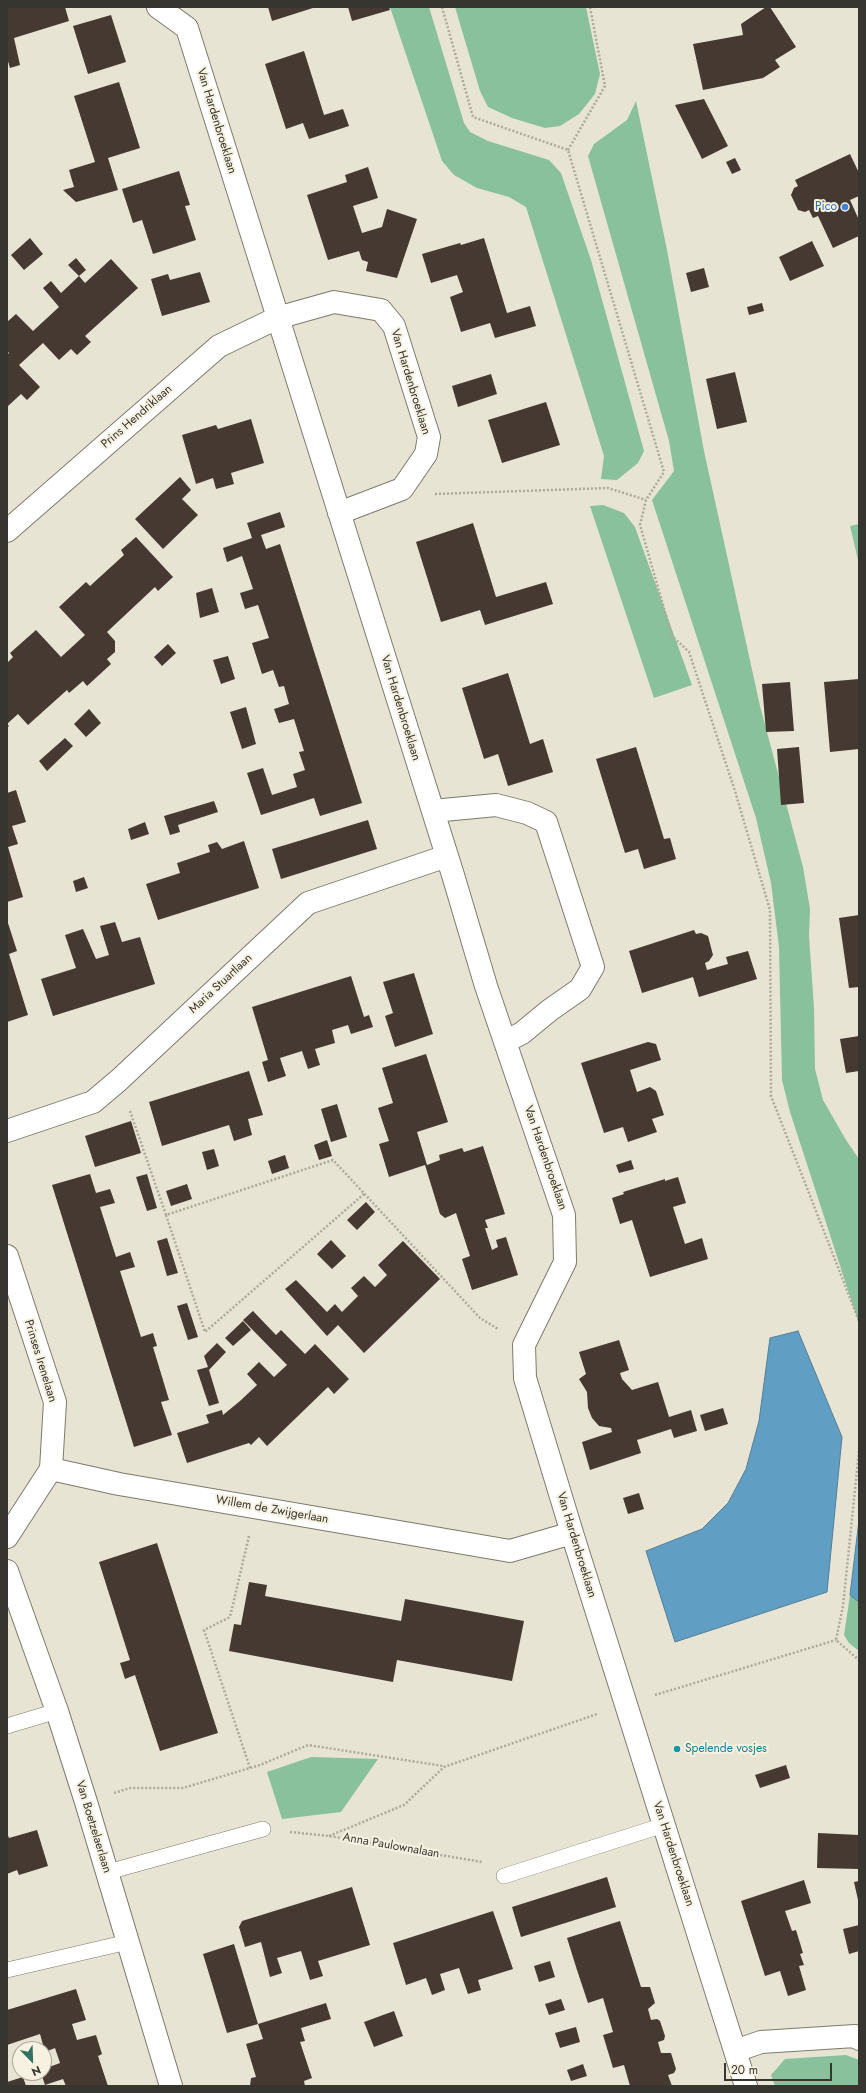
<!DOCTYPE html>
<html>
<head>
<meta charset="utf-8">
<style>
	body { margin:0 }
	#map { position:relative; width:866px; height:2093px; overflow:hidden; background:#e8e4d4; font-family:Jost,sans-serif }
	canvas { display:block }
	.frame { position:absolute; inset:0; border:8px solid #37352f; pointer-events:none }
	.north { position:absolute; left:12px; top:2041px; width:40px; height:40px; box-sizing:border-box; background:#f6f1e1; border:1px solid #aaa69a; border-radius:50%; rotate:157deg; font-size:11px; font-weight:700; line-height:16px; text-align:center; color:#37352f }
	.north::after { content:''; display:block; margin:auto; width:14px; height:18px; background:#317160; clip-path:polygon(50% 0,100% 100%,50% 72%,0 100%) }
	.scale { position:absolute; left:724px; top:2063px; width:108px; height:18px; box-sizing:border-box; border:2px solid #37352f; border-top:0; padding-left:5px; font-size:12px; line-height:14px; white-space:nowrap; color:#37352f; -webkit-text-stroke:3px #f6f1e1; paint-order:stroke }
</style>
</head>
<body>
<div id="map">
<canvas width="866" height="2093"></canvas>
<div class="frame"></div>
<div class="north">N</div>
<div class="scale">20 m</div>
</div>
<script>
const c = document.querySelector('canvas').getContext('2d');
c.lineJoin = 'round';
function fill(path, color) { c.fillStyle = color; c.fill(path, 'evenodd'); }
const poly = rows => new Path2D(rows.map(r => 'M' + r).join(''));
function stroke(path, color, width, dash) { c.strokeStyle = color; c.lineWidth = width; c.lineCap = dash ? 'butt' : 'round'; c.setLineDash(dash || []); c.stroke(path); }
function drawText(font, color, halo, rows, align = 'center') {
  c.font = font + ' Jost,sans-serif'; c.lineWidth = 4; c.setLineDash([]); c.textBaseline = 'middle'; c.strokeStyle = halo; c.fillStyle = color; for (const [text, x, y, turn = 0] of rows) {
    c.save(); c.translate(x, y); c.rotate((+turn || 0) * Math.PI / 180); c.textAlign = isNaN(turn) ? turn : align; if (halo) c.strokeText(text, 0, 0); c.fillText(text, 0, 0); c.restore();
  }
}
fill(poly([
	[390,7,429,7,464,123,470,132,488,141,549,160,561,173,591,260,644,451,638,463,617,480,601,479,604,456,526,207,509,197,477,188,454,175,442,161],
	[455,7,586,7,600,74,595,94,579,114,560,126,545,128,512,118,488,107,480,91],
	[636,101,667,250,704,451,760,706,803,867,810,909,809,936,814,1008,815,1069,823,1100,846,1140,859,1159,859,1324,790,1112,782,1080,779,947,771,883,756,818,652,500,674,471,669,441,588,156,594,144,627,120],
	[603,505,624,513,635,527,692,685,654,698,590,506],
	[859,524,859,564,850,526],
	[850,1595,859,1602,859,1651,849,1643,844,1635],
	[311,1757,378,1759,341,1812,282,1819,267,1772],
	[846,2055,859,2060,859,2086,775,2086,771,2075,785,2059]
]), '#89c19c');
const water = poly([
	[798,1331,842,1437,827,1592,675,1642,646,1551,702,1529,728,1503,746,1469,759,1421,770,1338,798,1331],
	[859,1520,859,1602,850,1595,859,1520]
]);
fill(water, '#609ec3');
stroke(water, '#547e97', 1);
fill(poly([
	[7,7,65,7,69,21,14,38,20,65,10,68,7,58],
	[268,7,316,7,272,21],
	[348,7,389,7,390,10,352,21],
	[766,7,770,7,796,47,775,60,780,67,763,78,703,90,693,44,743,35,741,24],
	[111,15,126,62,88,74,73,26],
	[304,51,324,115,343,109,349,126,309,139,303,123,286,129,265,64],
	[119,82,140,148,108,158,118,190,76,202,63,190,74,187,69,170,95,162,74,96],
	[704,99,728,146,702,159,675,105],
	[850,154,859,173,859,196,850,200,859,220,859,236,833,248,818,216,813,218,809,210,805,212,798,210,791,195,794,188,798,186,795,180],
	[735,158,741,170,732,174,726,162],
	[368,167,378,198,353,206,362,233,382,227,387,209,417,219,397,278,366,271,368,262,362,260,359,251,328,260,307,195,347,182,345,175],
	[179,171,190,205,185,206,196,240,153,254,142,220,133,223,122,189],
	[30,238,43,254,24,270,11,255],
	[484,238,507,313,530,306,536,326,495,338,490,323,461,332,450,297,463,292,457,275,431,283,422,254,460,243,461,245],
	[812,241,824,266,790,281,779,257],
	[76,258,86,270,79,276,68,265],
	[111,259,138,288,85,336,91,342,77,355,71,349,59,360,43,343,19,365,40,387,27,400,21,394,7,407,7,355,9,353,7,351,7,322,16,314,33,331,59,307,43,288,51,281,61,293,79,276,85,283],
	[704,268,709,287,691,292,686,273],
	[200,272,210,302,162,316,151,279,168,274,170,280],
	[762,303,764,311,749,315,747,307],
	[735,372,747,422,717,429,706,379],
	[491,374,497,394,458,407,452,386],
	[546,402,560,445,502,463,488,420],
	[251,419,264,463,231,473,234,484,216,489,213,478,196,484,182,435,216,425,218,429],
	[180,477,191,490,182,499,198,515,163,549,135,519],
	[280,512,285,527,261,535,266,549,280,544,362,803,320,816,314,798,261,815,247,773,263,768,272,795,297,787,293,774,305,770,299,752,304,751,294,719,279,723,274,709,289,704,284,686,279,687,273,670,262,674,252,643,269,638,258,605,245,609,240,593,253,589,242,556,227,562,223,548,252,538,247,523],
	[473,523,496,597,546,582,553,604,485,625,480,610,441,622,416,542],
	[136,537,173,577,158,591,155,587,107,632,115,641,115,652,107,659,111,664,87,686,83,681,69,693,67,690,28,725,18,714,7,724,9,726,7,728,7,663,13,657,10,653,36,630,61,657,85,635,59,607,86,582,90,586,124,555,121,550],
	[212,588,219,612,200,618,196,593],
	[168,644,176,653,162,666,154,657],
	[228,656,235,679,221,684,213,660],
	[508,673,530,744,543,739,553,772,508,786,498,754,484,759,462,688],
	[859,679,859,749,830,752,824,682],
	[790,682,794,731,766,732,762,684],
	[246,707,256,744,242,749,230,712],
	[89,709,101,723,86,737,74,724],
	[65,738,73,746,47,771,39,761],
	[636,747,664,839,670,838,676,859,644,869,638,849,625,853,596,759],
	[799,747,804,803,781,805,777,749],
	[16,790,26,822,12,826,18,844,8,847,23,897,7,902,7,793],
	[214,801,218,812,178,825,180,832,170,835,164,816],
	[368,820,377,849,281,879,272,849],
	[145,822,149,834,131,840,128,829],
	[244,841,259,888,158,920,146,884,180,873,177,863,210,852,208,845,217,842,222,849],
	[84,877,88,888,76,892,73,881],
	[859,915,859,987,849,988,839,918],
	[7,920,17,951,9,954,28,1015,7,1022],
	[115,922,122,942,140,937,155,984,53,1016,41,979,76,968,65,935,83,929,96,959,109,955,100,926],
	[694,930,696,934,701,933,708,936,713,955,709,961,705,963,707,970,728,964,726,957,748,951,757,979,699,997,693,977,642,993,629,951],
	[414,973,433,1034,395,1047,385,1016,393,1013,383,982],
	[351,976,364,1017,369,1015,373,1027,351,1034,348,1025,332,1030,335,1043,315,1049,320,1065,308,1069,302,1051,280,1058,286,1076,268,1082,262,1062,268,1060,252,1007],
	[859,1036,859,1071,846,1073,840,1039],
	[648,1042,656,1044,661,1060,630,1070,637,1092,650,1087,656,1091,664,1115,652,1119,657,1132,628,1142,623,1127,604,1133,581,1063],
	[426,1054,448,1122,417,1132,427,1165,440,1160,439,1155,462,1148,464,1152,483,1146,505,1214,485,1220,488,1228,485,1228,492,1250,498,1247,496,1240,506,1237,518,1275,472,1290,462,1259,470,1256,456,1213,445,1218,440,1214,425,1165,389,1177,379,1144,389,1141,378,1108,393,1103,382,1068],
	[249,1071,263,1115,248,1119,252,1135,234,1141,229,1125,162,1146,149,1102],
	[337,1104,347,1137,331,1142,321,1109],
	[131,1121,141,1153,95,1167,85,1136],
	[327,1140,332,1156,319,1160,314,1145],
	[214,1149,219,1166,207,1170,202,1152],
	[285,1155,289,1168,272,1174,268,1161],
	[631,1160,634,1169,619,1173,616,1165],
	[90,1174,96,1193,110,1189,115,1203,100,1207,116,1257,130,1252,135,1267,120,1271,141,1337,153,1333,157,1346,153,1347,169,1400,161,1402,172,1435,134,1447,52,1185],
	[147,1174,157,1208,147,1211,136,1177],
	[678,1177,686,1203,673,1207,685,1244,702,1238,708,1259,650,1277,632,1220,620,1224,612,1198,624,1194,623,1192,665,1179,665,1181],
	[187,1184,192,1199,171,1206,166,1191],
	[366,1202,375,1212,357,1230,347,1220],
	[167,1238,178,1273,167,1276,157,1241],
	[331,1240,346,1256,332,1269,317,1254],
	[403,1241,440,1279,364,1353,338,1325,327,1336,285,1289,296,1280,327,1312,335,1304,342,1312,358,1296,351,1288,364,1276,375,1287,387,1275,378,1265],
	[187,1303,198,1337,188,1340,177,1306],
	[253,1311,276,1335,281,1330,305,1354,315,1344,349,1379,334,1394,328,1387,267,1446,259,1437,251,1445,249,1443,187,1463,177,1433,209,1423,206,1415,222,1410,223,1415,240,1401,257,1385,247,1374,259,1362,274,1377,287,1365,243,1320],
	[243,1321,251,1330,233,1346,225,1338],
	[619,1340,629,1370,620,1373,622,1379,632,1390,658,1382,669,1417,691,1410,697,1431,674,1438,671,1429,637,1440,641,1453,590,1470,582,1442,612,1432,611,1428,599,1426,592,1418,588,1408,587,1392,579,1379,586,1374,579,1352],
	[217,1343,226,1352,209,1370,219,1403,209,1406,197,1370,208,1367,204,1356],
	[723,1408,728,1424,705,1431,700,1415],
	[639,1493,644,1509,628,1514,623,1498],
	[157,1543,218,1733,160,1751,135,1675,125,1679,120,1663,130,1660,99,1562],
	[249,1582,267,1585,265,1596,401,1621,405,1599,524,1621,512,1681,397,1660,393,1682,229,1651,234,1624,241,1625],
	[786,1765,790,1778,760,1788,755,1775],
	[37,1830,48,1866,19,1875,17,1870,7,1874,7,1833,9,1838],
	[818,1833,859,1835,859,1869,817,1868],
	[607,1877,616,1907,521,1937,512,1907],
	[804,1880,811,1903,785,1911,792,1931,796,1930,803,1953,800,1954,804,1965,799,1966,806,1990,788,1996,780,1971,765,1976,741,1901],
	[859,1881,859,1900,858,1900,854,1882],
	[352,1887,370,1945,318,1961,323,1976,310,1980,301,1951,277,1958,282,1973,270,1977,261,1942,245,1947,239,1927,242,1921],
	[493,1911,513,1969,478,1980,481,1990,468,1994,459,1968,440,1974,445,1990,432,1995,426,1978,406,1985,393,1943],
	[620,1921,641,1987,650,1987,655,2003,648,2009,651,2020,657,2019,660,2021,665,2036,664,2040,658,2042,661,2053,671,2053,676,2069,674,2073,668,2075,672,2086,630,2086,624,2065,613,2068,603,2035,613,2032,603,1998,588,2003,577,1970,567,1938],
	[859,1925,859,1951,849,1954,843,1929],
	[234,1944,258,2024,227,2033,203,1954],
	[550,1961,555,1977,539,1982,534,1966],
	[76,1989,86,2020,72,2024,77,2040,96,2035,102,2054,98,2056,108,2086,66,2086,63,2079,45,2085,41,2073,44,2073,44,2069,60,2063,55,2048,45,2052,40,2034,7,2045,7,2010],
	[561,1999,565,2010,549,2015,545,2004],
	[326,2003,331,2019,301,2028,305,2041,300,2042,312,2078,304,2081,305,2086,250,2086,251,2078,256,2077,246,2044,263,2039,258,2024],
	[394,2011,403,2036,374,2047,364,2022],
	[576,2027,580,2042,560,2048,555,2033],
	[583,2064,587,2076,571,2081,567,2070],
	[23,2077,26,2086,7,2086,7,2082]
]), '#453932');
const lane = poly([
	[7,1726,57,1711],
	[108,1872,263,1829],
	[504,1876,664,1825],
	[7,1970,128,1942]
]);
const street = poly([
	[158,7,187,28,453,875,486,986,564,1215,565,1262,524,1345,525,1378,572,1533,746,2086],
	[7,531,219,346,277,318,334,302,381,310,394,326,429,437,426,454,402,489,339,513],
	[433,811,496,805,527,813,546,822,593,967,580,989,550,1010,522,1033,505,1042],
	[7,1131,93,1102,119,1080,308,903,447,856],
	[7,1537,51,1469,119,1484,510,1551,572,1533],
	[7,1571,57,1711,86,1802,171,2086],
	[735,2051,761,2042,855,2036,859,2039]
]);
const secondary = poly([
	[7,1256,55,1402,51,1469]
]);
stroke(lane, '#7e7a6c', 16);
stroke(street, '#7e7a6c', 24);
stroke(secondary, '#7e7a6c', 24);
stroke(poly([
	[442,7,473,117,568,150,664,472,646,500,640,525,672,636,689,652,735,791,770,910,771,1096,859,1321],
	[568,150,605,86,590,7],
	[435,494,608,488,646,500],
	[130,1111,166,1215,333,1160,480,1318,498,1329],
	[166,1215,205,1332,364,1194],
	[859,1451,843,1606,836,1640,859,1660],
	[249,1536,230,1617,204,1630,250,1768],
	[655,1695,836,1640],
	[114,1793,130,1788,183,1788,260,1765,308,1745,443,1766],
	[290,1832,329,1836,482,1862],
	[329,1836,404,1805,444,1767,597,1714]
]), '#aca99c', 2.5, [2, 2]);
stroke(lane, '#fff', 15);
stroke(street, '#fff', 22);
stroke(secondary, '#fff', 22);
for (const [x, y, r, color] of [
	[845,207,4,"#3f7fe0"],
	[677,1749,4,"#0f9aa8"]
]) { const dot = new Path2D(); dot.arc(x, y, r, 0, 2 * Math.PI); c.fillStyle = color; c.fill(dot); stroke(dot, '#f6f1e1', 1.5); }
drawText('12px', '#37352f', '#f6f1e1', [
	["Van Hardenbroeklaan",216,121,73],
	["Van Hardenbroeklaan",410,382,73],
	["Prins Hendriklaan",137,417,-41],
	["Van Hardenbroeklaan",400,708,73],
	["Maria Stuartlaan",221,984,-43],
	["Van Hardenbroeklaan",545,1158,71],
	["Prinses Irenelaan",40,1361,73],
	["Willem de Zwijgerlaan",272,1510,10],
	["Van Hardenbroeklaan",576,1545,73],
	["Van Boetzelaerlaan",93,1827,73],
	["Anna Paulownalaan",391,1846,10],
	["Van Hardenbroeklaan",673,1854,72]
]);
drawText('12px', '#366cbe', '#f6f1e1', [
	["Pico",837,207]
], 'right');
drawText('12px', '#0d838f', '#f6f1e1', [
	["Spelende vosjes",685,1749]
], 'left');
</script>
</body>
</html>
